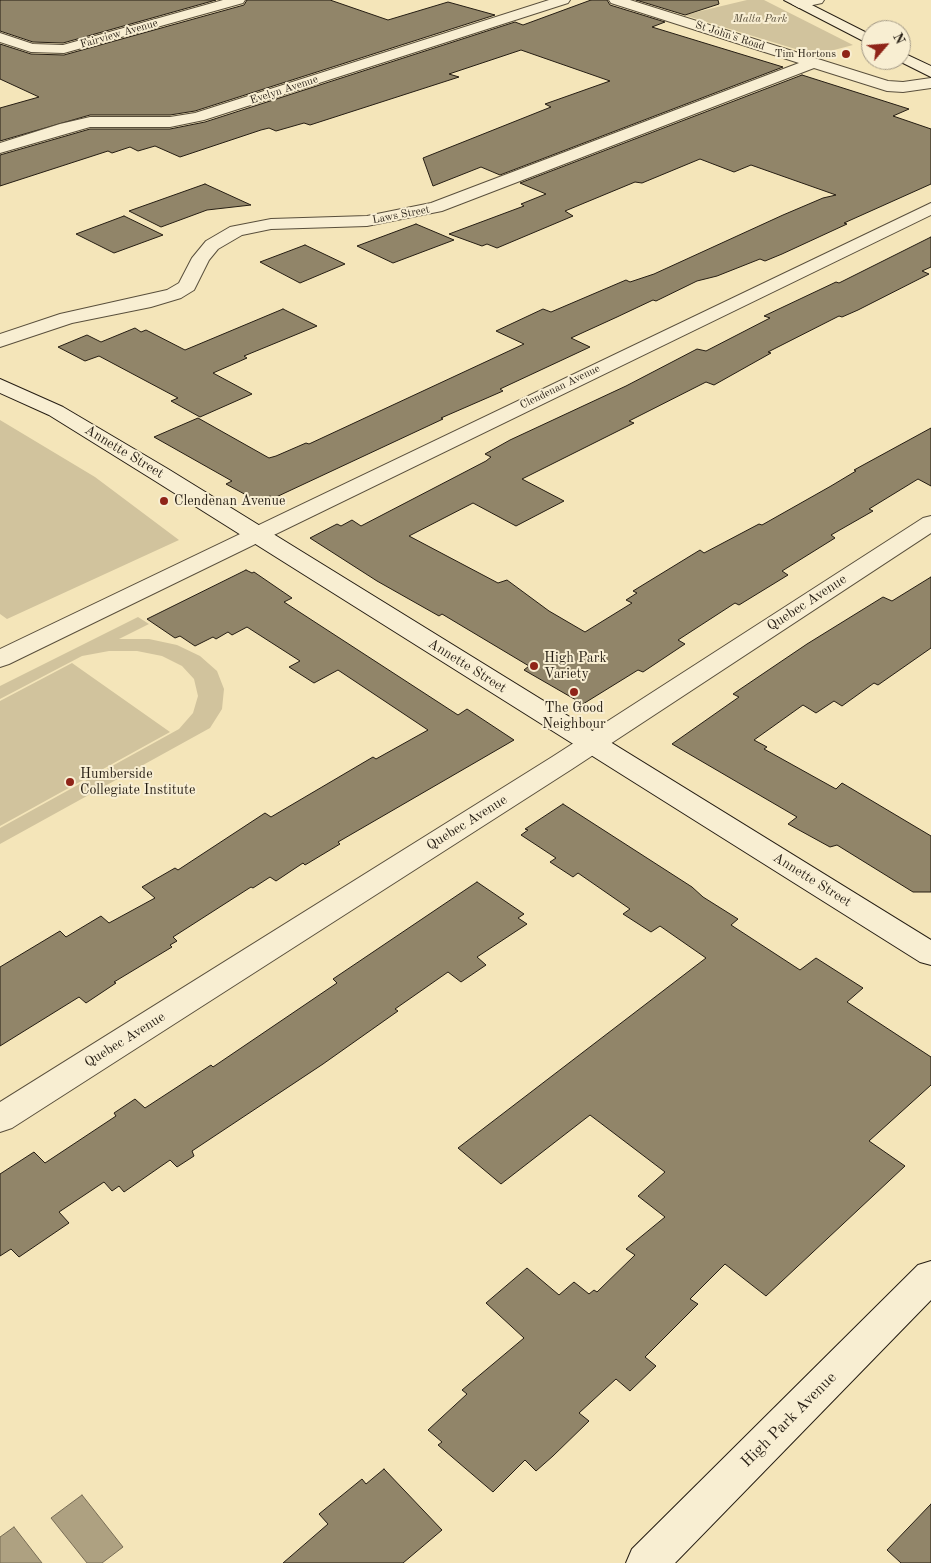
<!DOCTYPE html>
<html>
<head>
<meta charset="utf-8">
<style>
	body { margin:0 }
	#map { position:relative; width:931px; height:1563px; overflow:hidden; background:#f4e5b9; font-family:"Old Standard TT",serif }
	canvas { display:block }
	.north { position:absolute; left:861px; top:20px; width:50px; height:50px; box-sizing:border-box; background:#f8eed2; border:1px solid #a49a86; border-radius:50%; rotate:63deg; font-size:14px; font-weight:700; line-height:20px; text-align:center; color:#251d13 }
	.north::after { content:''; display:block; margin:auto; width:18px; height:22px; background:#8f2418; clip-path:polygon(50% 0,100% 100%,50% 72%,0 100%) }
</style>
</head>
<body>
<div id="map">
<canvas width="931" height="1563"></canvas>
<div class="north">N</div>
</div>
<script>
const c = document.querySelector('canvas').getContext('2d');
c.lineJoin = 'round';
function fill(path, color) { c.fillStyle = color; c.fill(path, 'evenodd'); }
const poly = rows => new Path2D(rows.map(r => 'M' + r).join(''));
function stroke(path, color, width, dash) { c.strokeStyle = color; c.lineWidth = width; c.lineCap = dash ? 'butt' : 'round'; c.setLineDash(dash || []); c.stroke(path); }
function drawText(font, color, halo, rows, align = 'center') {
  c.font = font + ' "Old Standard TT",serif'; c.lineWidth = 4; c.setLineDash([]); c.textBaseline = 'middle'; c.strokeStyle = halo; c.fillStyle = color; for (const [text, x, y, turn = 0] of rows) {
    c.save(); c.translate(x, y); c.rotate((+turn || 0) * Math.PI / 180); c.textAlign = isNaN(turn) ? turn : align; if (halo) c.strokeText(text, 0, 0); c.fillText(text, 0, 0); c.restore();
  }
}
fill(poly([
	[747,0,764,0,853,45,815,55,684,15],
	[0,420,95,477,179,540,7,619,0,614],
	[138,617,149,624,119,639,149,639,177,645,200,656,217,671,224,689,222,709,210,728,0,844,0,828,179,729,193,713,198,696,194,679,182,666,162,656,137,651,109,651,82,656,0,699,0,686],
	[72,663,170,732,0,826,0,701]
]), '#d1c39d');
const water = poly([
	[82,1495,123,1547,102,1563,87,1563,51,1518,82,1495],
	[14,1527,42,1563,0,1563,0,1537,14,1527]
]);
fill(water, '#aea181');
stroke(water, '#776c55', 1);
const building = poly([
	[0,0,216,0,63,43,33,42,0,31,0,0],
	[247,0,330,0,388,20,448,2,495,15,195,111,170,115,90,115,0,141,0,108,39,97,0,79,0,44,31,54,64,55,244,5,247,0],
	[591,0,607,0,610,5,665,22,652,27,783,67,500,175,481,167,433,186,423,158,551,107,545,104,610,81,521,50,449,74,459,77,310,125,304,123,276,131,269,128,261,130,180,157,155,146,138,151,130,147,112,153,108,151,0,186,0,155,90,129,170,129,205,122,515,22,523,25,591,0],
	[636,0,718,0,719,4,685,15,636,0],
	[802,75,909,109,893,116,931,129,931,184,844,223,847,224,782,254,765,261,760,259,717,276,697,281,656,301,653,300,617,317,571,338,590,347,500,389,503,391,441,418,443,419,274,498,270,496,259,502,226,484,232,481,154,437,198,418,269,458,276,456,306,443,309,444,524,344,496,331,543,309,551,312,626,280,630,282,654,274,783,215,823,198,836,195,751,165,734,172,700,159,642,183,635,182,565,211,573,216,497,248,487,244,482,246,449,234,524,206,521,204,546,194,520,183,802,75],
	[205,184,251,205,207,210,161,227,129,211,205,184],
	[124,216,163,235,114,253,76,234,124,216],
	[416,224,454,240,393,263,357,246,416,224],
	[931,237,931,267,922,271,929,274,858,310,842,317,839,316,768,352,771,353,714,385,706,382,629,421,634,423,522,479,564,501,516,526,473,503,409,536,498,583,507,580,549,611,585,632,632,603,626,600,637,593,633,591,700,550,704,553,759,524,762,525,831,486,856,471,854,470,931,428,931,486,918,479,869,509,873,511,831,535,835,538,782,571,788,575,739,605,735,603,678,640,685,644,643,672,638,670,583,704,524,670,529,666,442,614,439,616,377,581,310,538,337,524,341,526,352,520,361,526,486,461,491,457,485,454,510,440,626,386,697,349,706,351,770,318,764,316,836,282,839,283,931,237],
	[305,245,345,264,300,283,260,262,305,245],
	[283,309,317,326,244,356,247,358,213,373,252,394,200,417,171,401,178,398,99,356,85,361,58,347,87,335,101,342,135,328,141,332,146,330,185,350,283,309],
	[246,570,252,573,254,572,292,598,284,602,458,715,467,709,514,740,338,842,340,844,305,865,303,863,276,881,270,877,253,888,251,887,173,937,177,941,170,945,172,947,114,982,116,983,86,1003,79,997,0,1046,0,967,60,931,66,937,101,916,109,923,155,898,142,887,175,868,178,870,265,813,271,817,373,757,376,759,428,730,338,670,314,683,289,667,300,661,247,627,232,635,228,632,216,639,213,637,195,646,180,636,175,638,147,619,246,570],
	[931,577,931,648,878,685,874,683,842,706,834,701,816,713,803,705,754,740,767,747,764,749,836,789,842,783,931,836,931,892,913,892,837,845,830,847,788,824,797,817,672,744,739,697,733,694,807,644,883,597,892,601,931,577],
	[563,804,692,887,703,897,738,919,731,925,800,970,816,958,863,988,847,1002,931,1057,931,1085,869,1141,905,1166,766,1296,725,1264,690,1299,698,1304,645,1357,656,1366,630,1391,616,1379,579,1413,589,1421,553,1456,536,1471,525,1460,493,1492,438,1445,442,1442,428,1430,467,1394,462,1390,524,1338,486,1303,527,1268,559,1295,574,1282,589,1294,594,1290,597,1292,635,1255,626,1249,665,1217,638,1196,665,1172,590,1115,501,1184,458,1148,706,958,660,926,651,932,623,914,630,909,578,873,573,877,550,862,556,858,521,835,528,830,525,829,563,804],
	[477,882,524,914,518,918,527,924,477,957,486,965,461,982,448,972,395,1009,398,1011,323,1064,192,1151,194,1156,177,1167,170,1160,124,1192,119,1186,112,1191,104,1182,59,1212,69,1223,19,1257,11,1249,0,1256,0,1174,34,1152,45,1163,116,1116,114,1113,135,1099,145,1108,211,1065,213,1067,337,983,333,979,477,882],
	[384,1469,442,1530,403,1563,283,1563,328,1524,319,1514,362,1479,366,1484,384,1469],
	[931,1504,931,1563,901,1563,887,1550,931,1504]
]);
fill(building, '#918569');
stroke(building, '#251d13', 1);
const street = poly([
	[223,0,245,0,243,3,64,53,31,52,0,42,0,33,33,44,63,45,223,0],
	[549,0,570,0,568,3,204,120,170,127,90,127,0,153,0,143,60,124,90,117,170,117,195,113,549,0],
	[609,0,630,0,888,81,903,82,931,78,931,88,903,92,887,91,814,68,442,211,367,226,271,229,242,235,218,249,209,260,194,290,181,298,151,307,72,323,0,347,0,334,60,314,167,290,179,283,192,258,206,241,230,227,271,219,367,216,431,203,799,63,611,3,609,0],
	[798,0,824,0,822,3,799,8,792,4,798,0],
	[931,203,931,215,9,664,0,667,0,649,931,203],
	[931,516,931,533,572,769,12,1128,0,1132,0,1102,552,757,923,518,931,516]
]);
const secondary = poly([
	[784,0,802,0,871,35,871,45,784,0],
	[901,52,931,66,931,77,897,60,901,60,901,52],
	[0,379,63,407,168,469,931,940,931,965,920,962,152,479,49,415,0,393,0,379],
	[931,1261,931,1300,675,1563,626,1563,632,1549,918,1265,931,1261]
]);
stroke(street, '#594f3c', 2);
stroke(secondary, '#251d13', 2);
fill(street, '#f8eed2');
fill(secondary, '#f8eed2');
for (const [x, y, r, color] of [
	[846,54,5,"#8f2418"],
	[164,501,5,"#8f2418"],
	[534,666,5,"#8f2418"],
	[574,692,5,"#8f2418"],
	[70,782,5,"#8f2418"]
]) { const dot = new Path2D(); dot.arc(x, y, r, 0, 2 * Math.PI); c.fillStyle = color; c.fill(dot); stroke(dot, '#f8eed2', 2); }
drawText('italic 11px', '#594f3c', '#f8eed2', [
	["Malta Park",760,19]
]);
drawText('11px', '#251d13', '#f8eed2', [
	["Fairview Avenue",119,34,-16],
	["St John's Road",730,36,18],
	["Evelyn Avenue",284,90,-18],
	["Laws Street",401,215,-11],
	["Clendenan Avenue",560,387,-26]
]);
drawText('11px', '#251d13', '#f8eed2', [
	["Tim Hortons",836,54]
], 'right');
drawText('14px', '#251d13', '#f8eed2', [
	["Annette Street",124,452,31],
	["Quebec Avenue",807,603,-33],
	["Annette Street",467,666,32],
	["Quebec Avenue",467,823,-32],
	["Annette Street",812,880,32],
	["Quebec Avenue",125,1040,-32]
]);
drawText('14px', '#251d13', '#f8eed2', [
	["Clendenan Avenue",174,501],
	["High Park",544,658],
	["Variety",544,674],
	["The Good",574,708,"center"],
	["Neighbour",574,724,"center"],
	["Humberside",80,774],
	["Collegiate Institute",80,790]
], 'left');
drawText('16px', '#251d13', '#f8eed2', [
	["High Park Avenue",789,1420,-45]
]);
</script>
</body>
</html>
